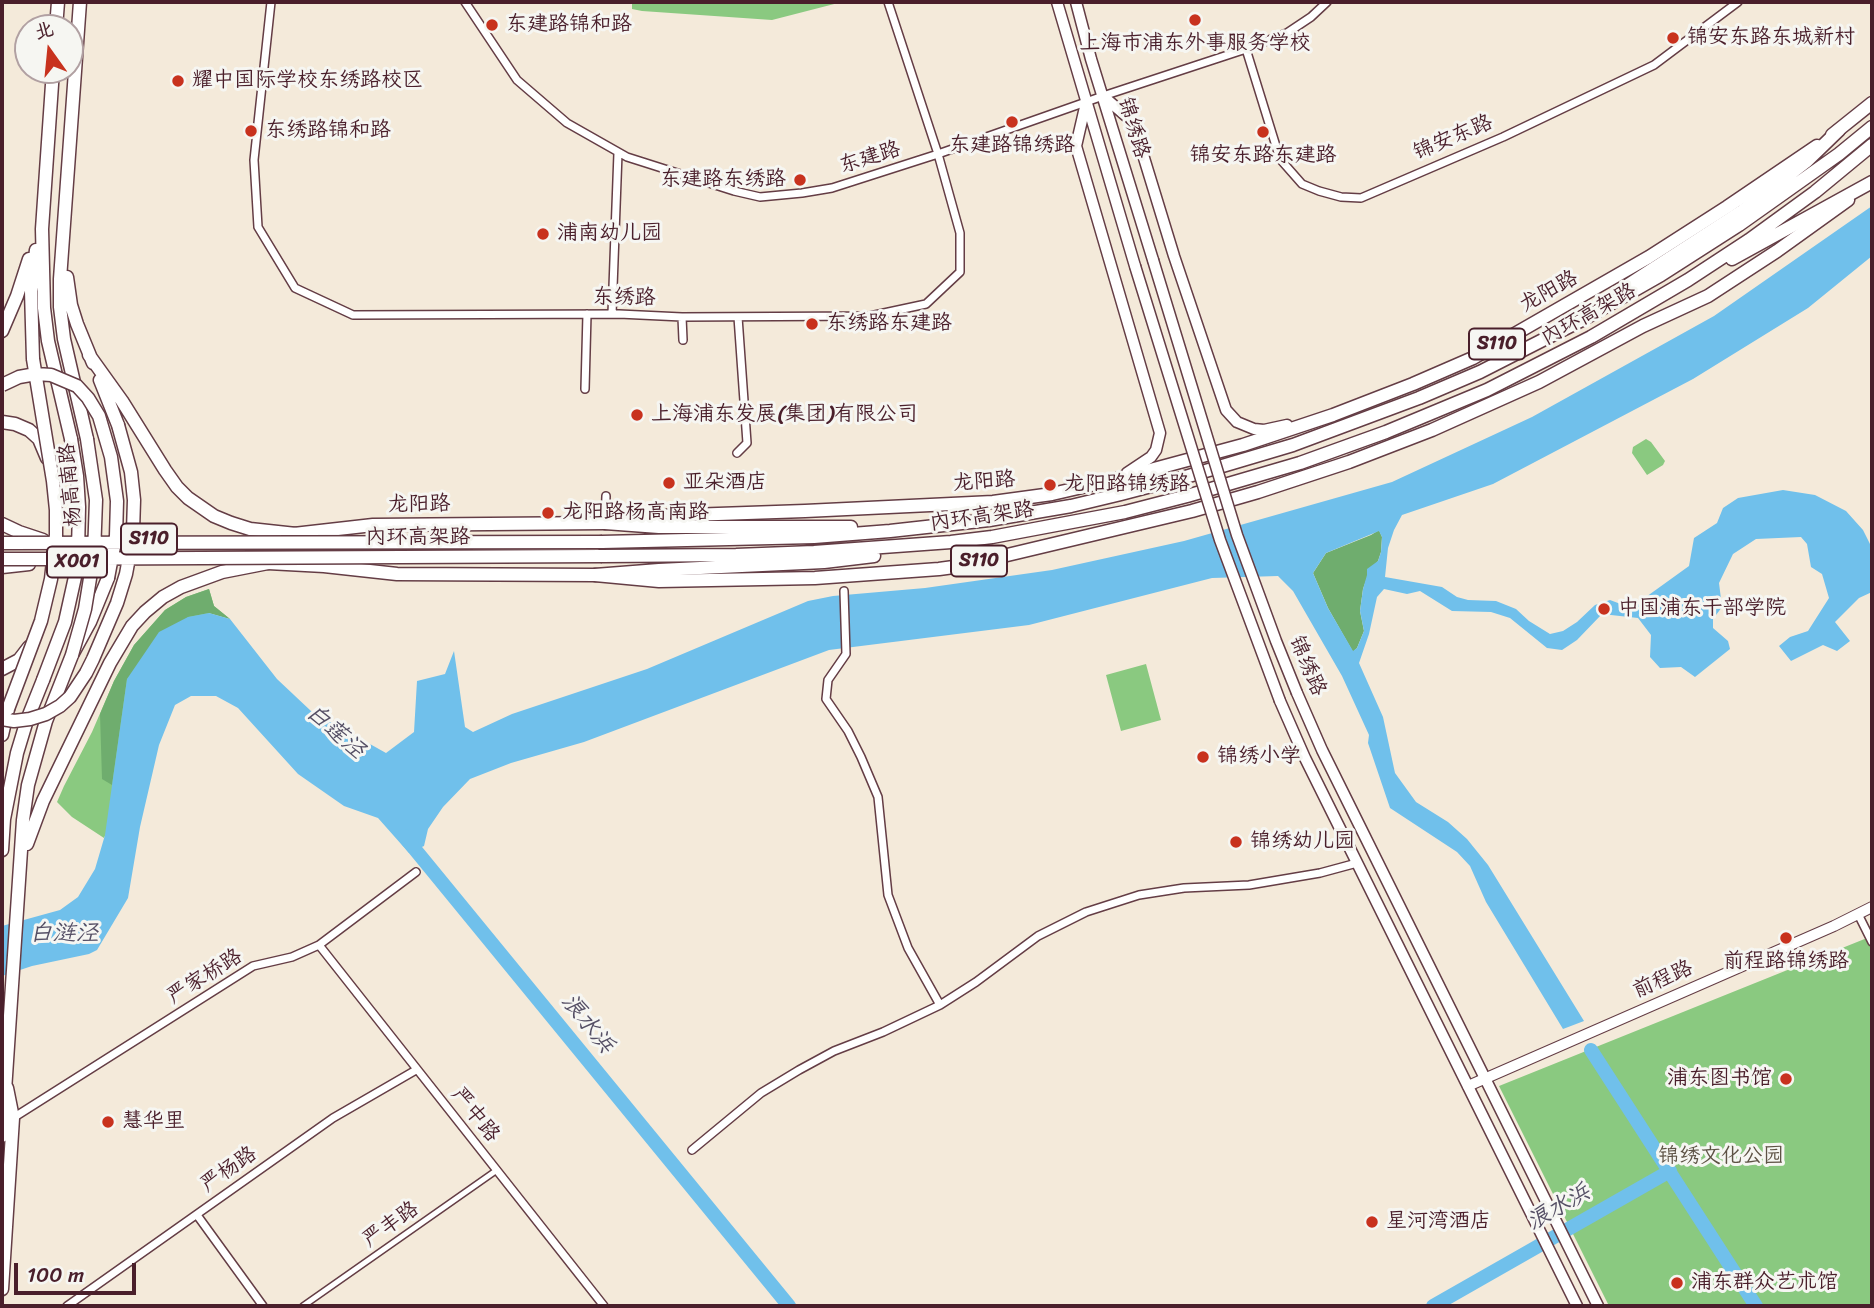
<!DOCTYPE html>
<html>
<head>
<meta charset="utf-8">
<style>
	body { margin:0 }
	#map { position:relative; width:1874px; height:1308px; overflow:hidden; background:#f4eada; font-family:Sriracha,"LXGW WenKai TC",sans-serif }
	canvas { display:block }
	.frame { position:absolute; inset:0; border:4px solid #4a1f2b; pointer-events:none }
	.north { position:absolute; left:14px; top:14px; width:70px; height:70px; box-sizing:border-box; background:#f6f6f2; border:2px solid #b1a0a2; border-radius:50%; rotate:345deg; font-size:19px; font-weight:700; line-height:28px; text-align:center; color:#4a1f2b }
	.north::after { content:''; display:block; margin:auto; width:24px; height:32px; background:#c8321e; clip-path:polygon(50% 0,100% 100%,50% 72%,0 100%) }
	.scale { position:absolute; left:14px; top:1263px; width:122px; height:32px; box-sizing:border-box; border:4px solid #4a1f2b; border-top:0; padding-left:9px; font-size:21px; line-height:24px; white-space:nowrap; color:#4a1f2b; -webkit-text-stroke:5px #f6f6f2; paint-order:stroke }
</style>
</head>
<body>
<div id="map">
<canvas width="1874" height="1308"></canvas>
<div class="frame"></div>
<div class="north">北</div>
<div class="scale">100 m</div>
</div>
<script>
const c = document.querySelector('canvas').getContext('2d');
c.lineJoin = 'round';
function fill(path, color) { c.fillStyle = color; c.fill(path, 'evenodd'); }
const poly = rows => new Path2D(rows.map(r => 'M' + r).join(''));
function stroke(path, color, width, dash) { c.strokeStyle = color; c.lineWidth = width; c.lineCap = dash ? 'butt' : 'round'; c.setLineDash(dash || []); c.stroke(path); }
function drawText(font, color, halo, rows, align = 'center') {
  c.font = font + ' Sriracha,"LXGW WenKai TC",sans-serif'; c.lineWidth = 6; c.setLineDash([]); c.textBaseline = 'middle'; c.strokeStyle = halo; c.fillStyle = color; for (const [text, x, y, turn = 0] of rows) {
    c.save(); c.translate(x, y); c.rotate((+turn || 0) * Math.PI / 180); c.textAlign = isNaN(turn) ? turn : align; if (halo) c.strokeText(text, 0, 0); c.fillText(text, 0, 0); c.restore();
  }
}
fill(poly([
	[632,2,842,2,772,20,642,11,632,9],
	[1646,439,1651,442,1665,461,1663,465,1647,475,1632,453,1633,447],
	[209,589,214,606,230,619,209,613,104,838,72,817,57,802,64,786,92,732,114,681,134,645,165,610,186,597],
	[1146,664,1161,720,1121,731,1106,675],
	[1872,936,1872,1306,1609,1306,1499,1086]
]), '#8ac980');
fill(poly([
	[1379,530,1382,537,1381,552,1378,561,1368,575,1363,589,1360,611,1364,631,1357,648,1353,652,1328,608,1313,573,1326,553,1371,535],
	[209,589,214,606,230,619,209,613,188,617,127,679,112,785,102,779,100,714,114,681,134,645,165,610,186,597]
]), '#6fad6e');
fill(poly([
	[1872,206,1872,256,1808,308,1693,379,1493,484,1402,515,1394,530,1388,548,1385,577,1442,587,1457,597,1468,600,1496,601,1516,609,1529,621,1550,634,1563,631,1577,622,1595,605,1610,600,1626,606,1639,602,1689,566,1694,538,1717,523,1723,508,1738,498,1783,490,1815,495,1846,511,1863,530,1872,548,1872,592,1859,598,1835,622,1850,641,1837,651,1823,645,1791,661,1779,646,1790,637,1808,631,1829,598,1822,574,1811,567,1807,544,1801,537,1756,539,1733,554,1719,583,1722,607,1713,619,1713,628,1728,641,1730,649,1695,677,1681,667,1660,668,1650,657,1651,635,1638,618,1602,614,1577,640,1562,650,1547,648,1510,618,1491,612,1452,611,1420,591,1407,594,1384,589,1377,597,1369,634,1359,663,1383,717,1395,773,1416,802,1448,822,1467,839,1488,865,1584,1021,1563,1029,1486,902,1470,866,1457,852,1390,808,1368,743,1369,735,1342,676,1293,591,1278,576,1212,578,1029,625,829,650,584,742,511,763,470,779,443,807,428,829,424,846,409,853,378,818,344,806,298,774,238,708,216,696,191,696,175,705,159,745,140,827,128,898,97,950,89,954,32,966,2,976,2,926,60,910,78,897,95,869,105,835,127,679,159,632,188,617,209,613,230,619,277,679,311,711,386,753,414,732,417,681,445,674,454,651,465,727,473,732,512,714,647,669,808,601,833,596,925,588,1052,570,1184,541,1392,482,1532,417,1714,316],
	[1379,531,1382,537,1381,552,1378,561,1367,569,1367,575,1363,589,1360,611,1364,631,1357,648,1353,651,1328,608,1313,573,1326,553]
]), '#70c0eb');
stroke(poly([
	[404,836,789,1306],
	[1591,1050,1756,1306],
	[1433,1306,1670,1171]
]), '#70c0eb', 14);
const pedestrian = poly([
	[303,1306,497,1170]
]);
const minor = poly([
	[271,2,254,160,258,227,295,288,353,315,619,314,682,317,870,316,926,304,960,272,960,233,938,154,888,2],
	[465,2,517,80,567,123,627,157,734,191,760,197,802,193,832,188,938,154,1103,96,1246,49,1287,33,1311,17,1327,2],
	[1246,49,1280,159,1302,184,1319,191,1341,197,1361,198,1503,137,1654,65,1738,2],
	[612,314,618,153],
	[682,317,683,340],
	[585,389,587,314],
	[737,453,747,443,738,317],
	[605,523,606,496],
	[844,591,846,654,828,680,826,699,848,731,861,757,878,797,888,895,908,948,940,1005],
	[1858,914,1872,942],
	[319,945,604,1306],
	[13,1118,253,966,292,957,319,945,416,872],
	[692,1150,761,1093,799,1070,834,1051,883,1032,940,1005,976,982,1038,936,1086,912,1139,895,1184,888,1249,885,1320,873,1357,863],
	[197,1215,263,1306],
	[67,1306,333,1118,416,1070]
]);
const tertiary = poly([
	[1468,1086,1834,926,1872,907]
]);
const secondary = poly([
	[1057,2,1135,266],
	[1076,2,1091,59,1153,260],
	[1103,96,1133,122,1174,256,1226,410,1237,422,1254,429,1264,430,1287,425],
	[1086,103,1076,146,1160,433,1156,450,1151,457,1127,473],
	[1297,693,1322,750,1598,1306],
	[1280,701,1305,758,1577,1306]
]);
const primary = poly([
	[1832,135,1872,103],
	[285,535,373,525,605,523,660,516,805,511,993,502,1052,494,1117,479,1243,445,1333,415,1413,384,1473,358,1649,257,1727,207,1817,146],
	[268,563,324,566,397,574,595,575,659,581,815,578,939,569,961,566,1192,511,1258,492,1349,462,1432,430,1539,382,1643,326,1708,296,1777,251,1848,200],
	[2,1289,13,1118,7,1088]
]);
const trunk = poly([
	[80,2,60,279,60,307,64,339,87,439],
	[56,28,58,2],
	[53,70,42,229,44,308,48,341,71,439],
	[1732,259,1872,182],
	[67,277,71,305,77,324,93,363],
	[1628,285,1742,211,1807,161,1839,130],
	[2,331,17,296,29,259],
	[89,355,122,401,165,470,177,487,188,498,214,516,231,523,250,529,296,534],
	[33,359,31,291,36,250],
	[100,380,118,425],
	[2,422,15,424,29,430,39,439,47,458],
	[605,523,659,527,851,527],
	[2,524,19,532,43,540],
	[602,542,814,537,890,531,989,520,1071,506,1121,494,1182,478,1293,445,1419,398,1480,372,1582,320,1661,275,1739,225,1839,154,1872,127],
	[602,556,736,555,814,552,951,542,992,537,1125,512,1187,496,1300,463,1386,432,1487,390,1591,337,1688,280,1749,240,1815,192,1872,145],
	[2,567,29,564],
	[595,575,659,570,824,562,874,556],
	[2,669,19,660,29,647],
	[2,735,8,709],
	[27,844,43,801,110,663,132,626,145,612,163,597,181,587,222,572,268,563],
	[2,850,4,819,17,753,27,720,43,680],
	[2,1136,23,820,28,785,46,721,72,655,90,622,108,578]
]);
stroke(pedestrian, '#643d45', 8);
stroke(minor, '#643d45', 10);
stroke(tertiary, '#643d45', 12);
stroke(secondary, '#643d45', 13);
stroke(primary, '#643d45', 15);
stroke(trunk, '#643d45', 15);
stroke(pedestrian, '#fff', 5);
stroke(minor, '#fff', 7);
stroke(tertiary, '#fff', 10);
stroke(secondary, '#fff', 10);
stroke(primary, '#fff', 12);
stroke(trunk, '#fff', 12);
const secondaryBridge = poly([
	[1153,260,1237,535,1276,641,1297,693],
	[1135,266,1220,540,1280,701]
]);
const trunkBridge = poly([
	[2,385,19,377,36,374,51,375,77,386,88,398,99,416,111,457,117,501,116,536,108,578],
	[2,543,602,542],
	[2,559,602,556],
	[72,655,85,609,94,554,96,500,87,439],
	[43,680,65,622,75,577,78,551,79,507,77,476,71,439],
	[8,709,41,621,51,579,56,535,56,510,53,481,33,359],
	[2,719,14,721,30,719,46,714,60,706,70,697,86,673,93,659,117,603,126,574,131,547,133,531,134,500,131,472,118,425]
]);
stroke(secondaryBridge, '#643d45', 13, []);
stroke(trunkBridge, '#643d45', 15, []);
stroke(secondaryBridge, '#fff', 10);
stroke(trunkBridge, '#fff', 12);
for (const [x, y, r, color] of [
	[1195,20,7,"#c8321e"],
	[492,25,7,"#c8321e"],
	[1673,38,7,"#c8321e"],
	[178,81,7,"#c8321e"],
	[1012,122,7,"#c8321e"],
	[251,131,7,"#c8321e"],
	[1263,132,7,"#c8321e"],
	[800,180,7,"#c8321e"],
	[543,234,7,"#c8321e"],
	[812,324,7,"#c8321e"],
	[637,415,7,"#c8321e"],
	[669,483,7,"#c8321e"],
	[1050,485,7,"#c8321e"],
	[548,513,7,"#c8321e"],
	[1604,609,7,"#c8321e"],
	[1203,757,7,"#c8321e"],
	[1236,842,7,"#c8321e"],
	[1786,938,7,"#c8321e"],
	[1786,1079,7,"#c8321e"],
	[108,1122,7,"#c8321e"],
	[1372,1222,7,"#c8321e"],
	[1677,1283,7,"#c8321e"]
]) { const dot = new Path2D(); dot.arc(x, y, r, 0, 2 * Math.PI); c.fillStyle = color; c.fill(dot); stroke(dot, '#f6f6f2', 2.5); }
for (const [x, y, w] of [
	[1497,344,56],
	[149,539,56],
	[979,561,56],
	[77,562,60]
]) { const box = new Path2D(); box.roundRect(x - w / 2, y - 15.5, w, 31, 5); c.fillStyle = '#f6f6f2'; c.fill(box); stroke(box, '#4a1f2b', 2); }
drawText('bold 19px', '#4a1f2b', null, [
	["S110",1497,344],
	["S110",149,539],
	["S110",979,561],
	["X001",77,562]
]);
drawText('21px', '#4a1f2b', '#f6f6f2', [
	["东建路锦和路",506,25],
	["锦安东路东城新村",1687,38],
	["上海市浦东外事服务学校",1195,44,"center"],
	["耀中国际学校东绣路校区",192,81],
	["东绣路锦和路",265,131],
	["东建路锦绣路",1012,146,"center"],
	["锦安东路东建路",1263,156,"center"],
	["东建路东绣路",786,180,"right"],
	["浦南幼儿园",557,234],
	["东绣路东建路",826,324],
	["上海浦东发展(集团)有限公司",651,415],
	["亚朵酒店",683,483],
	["龙阳路锦绣路",1064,485],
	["龙阳路杨高南路",562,513],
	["中国浦东干部学院",1618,609],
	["锦绣小学",1217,757],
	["锦绣幼儿园",1250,842],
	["前程路锦绣路",1786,962,"center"],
	["浦东图书馆",1772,1079,"right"],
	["慧华里",122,1122],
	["星河湾酒店",1386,1222],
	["浦东群众艺术馆",1691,1283]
], 'left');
drawText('21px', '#4a1f2b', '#f6f6f2', [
	["锦绣路",1133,128,73],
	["锦安东路",1453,138,-23],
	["东建路",870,158,-17],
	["龙阳路",1549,292,-29],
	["东绣路",624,298,1],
	["内环高架路",1589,315,-29],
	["龙阳路",984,482,-4],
	["杨高南路",71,485,-95],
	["龙阳路",419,505,-1],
	["内环高架路",982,517,-8],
	["内环高架路",418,538],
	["锦绣路",1307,666,67],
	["严家桥路",205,977,-32],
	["前程路",1663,980,-24],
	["严中路",475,1115,51],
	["严杨路",229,1170,-35],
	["严丰路",391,1225,-35]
]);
drawText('21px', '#5d5244', '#f6f6f2', [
	["锦绣文化公园",1721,1157]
]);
drawText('italic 23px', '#554f65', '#f6f6f2', [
	["白莲泾",335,732,41],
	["白涟泾",64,934],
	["浪水浜",587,1024,51],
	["浪水浜",1559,1208,-30]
]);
</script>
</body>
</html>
